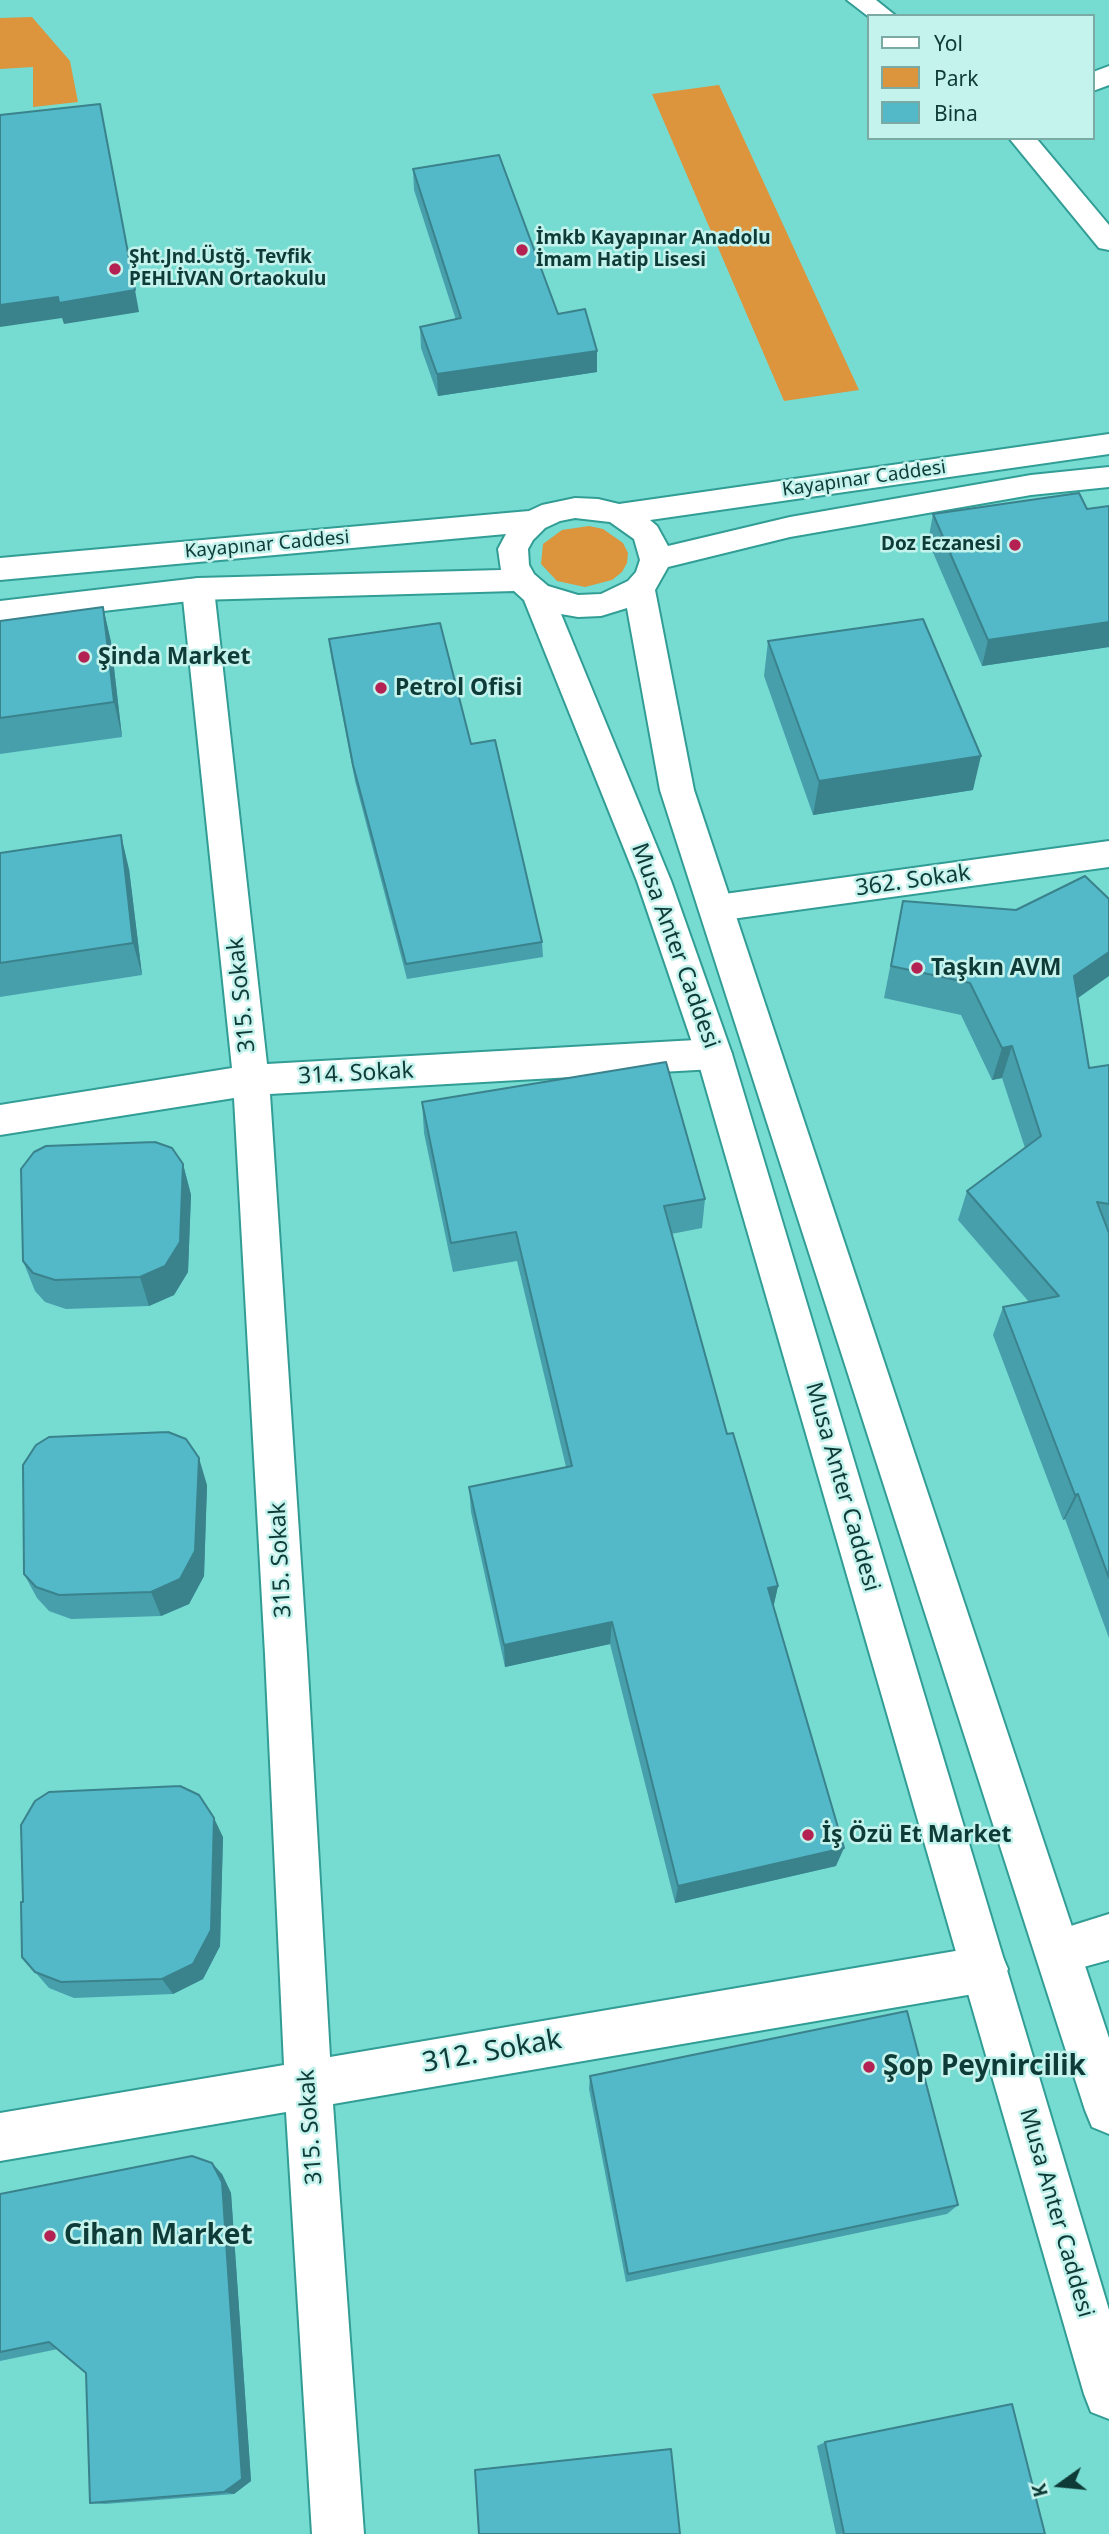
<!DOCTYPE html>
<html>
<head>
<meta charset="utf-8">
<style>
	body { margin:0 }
	#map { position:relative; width:1109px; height:2534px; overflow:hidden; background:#76dcd2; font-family:"Noto Sans",sans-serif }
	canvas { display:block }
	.legend { position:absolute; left:867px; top:14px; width:228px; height:126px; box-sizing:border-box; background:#c4f3ed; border:2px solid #7ba9a4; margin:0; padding:9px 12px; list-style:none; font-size:21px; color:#0e3b37 }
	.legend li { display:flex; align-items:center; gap:14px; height:35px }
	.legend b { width:35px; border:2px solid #7ba9a4 }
	.north { position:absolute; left:1025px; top:2450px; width:70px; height:70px; -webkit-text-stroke:5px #c4f3ed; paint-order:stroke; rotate:255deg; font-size:19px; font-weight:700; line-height:28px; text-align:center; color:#0e3b37 }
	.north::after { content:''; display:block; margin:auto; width:24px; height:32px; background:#0e3b37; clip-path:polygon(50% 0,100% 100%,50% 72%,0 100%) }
</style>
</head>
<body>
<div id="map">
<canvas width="1109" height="2534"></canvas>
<ul class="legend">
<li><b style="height:9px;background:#fff"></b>Yol</li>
<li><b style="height:19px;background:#dc943d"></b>Park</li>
<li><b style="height:19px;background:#53b9c8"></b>Bina</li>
</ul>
<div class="north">K</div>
</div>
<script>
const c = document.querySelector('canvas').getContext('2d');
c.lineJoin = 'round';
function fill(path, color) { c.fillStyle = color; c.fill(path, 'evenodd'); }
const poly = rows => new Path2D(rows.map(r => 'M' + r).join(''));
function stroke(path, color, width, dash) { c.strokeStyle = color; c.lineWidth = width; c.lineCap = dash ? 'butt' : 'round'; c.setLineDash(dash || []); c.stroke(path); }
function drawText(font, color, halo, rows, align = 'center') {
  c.font = font + ' "Noto Sans",sans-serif'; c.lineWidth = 5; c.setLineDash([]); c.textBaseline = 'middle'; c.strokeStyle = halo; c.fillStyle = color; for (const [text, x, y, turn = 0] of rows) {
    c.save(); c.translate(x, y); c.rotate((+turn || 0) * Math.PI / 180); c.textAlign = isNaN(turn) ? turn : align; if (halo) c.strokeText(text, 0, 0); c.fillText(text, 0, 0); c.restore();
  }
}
fill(poly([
	[32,17,70,61,78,102,33,107,33,67,0,69,0,18],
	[719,85,859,390,784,401,652,94],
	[589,526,603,529,623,543,628,553,627,563,622,572,612,580,585,587,557,581,541,564,543,544,562,530]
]), '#dc943d');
const minor = poly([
	[847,0,876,0,896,16,869,17,847,0],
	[1109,66,1109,85,1093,91,1093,72,1109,66],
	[1009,138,1036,138,1109,225,1109,250,1099,248,1009,138],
	[198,578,209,581,214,589,267,1064,714,1039,727,1044,732,1054,727,1064,714,1069,270,1094,307,1654,330,2057,985,1946,1001,1953,1008,1969,1001,1985,985,1992,333,2104,364,2534,312,2534,286,2112,0,2161,0,2113,284,2065,265,1654,234,1098,0,1135,0,1105,232,1068,182,589,187,581,198,578],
	[1109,841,1109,867,717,921,705,917,700,908,705,899,717,895,1109,841],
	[1109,1914,1109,1960,1058,1974,1042,1967,1035,1951,1042,1935,1109,1914]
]);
const major = poly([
	[1109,434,1109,454,650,520,657,526,668,546,790,517,1031,475,1109,467,1109,487,1031,495,790,537,668,567,655,590,694,790,1109,2038,1109,2134,1092,2127,1085,2110,660,790,627,608,601,616,578,617,561,614,671,881,732,1054,1109,2310,1109,2419,1091,2412,1084,2394,696,1054,637,881,524,600,514,591,198,600,0,623,0,601,198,578,501,570,498,549,506,534,0,580,0,558,529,511,542,505,575,498,598,499,619,504,1109,434],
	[575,518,610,522,634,539,640,560,636,572,628,581,601,594,578,595,548,586,534,574,529,565,528,549,533,540,545,528,560,521,575,518]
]);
stroke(minor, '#319d95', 4);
stroke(major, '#319d95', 4);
fill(minor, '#fff');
fill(major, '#fff');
fill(poly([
	[413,169,558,314,597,372,438,396,421,348,420,327,456,320,414,190],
	[1109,506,1109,647,982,666,928,541,933,514,1087,509],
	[103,607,111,642,122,737,0,754,0,621],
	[329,639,471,744,542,942,543,957,407,979,355,781,331,656],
	[768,641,973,790,813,815,764,676],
	[0,853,129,869,142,975,0,997],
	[903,901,1078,998,1089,1068,1109,1065,1109,1638,1065,1519,1063,1520,993,1335,1003,1307,1029,1302,958,1220,967,1191,1025,1148,1002,1078,992,1080,961,1015,884,998],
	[422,1102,705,1199,702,1228,671,1234,727,1434,778,1586,773,1607,836,1866,675,1903,610,1644,505,1667,471,1512,469,1487,566,1467,517,1261,453,1272,424,1133],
	[183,1164,191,1195,188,1272,174,1295,149,1306,66,1309,45,1302,35,1291,23,1261],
	[207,1485,204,1576,189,1604,161,1616,71,1619,49,1611,37,1598,24,1574],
	[223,1837,220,1946,203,1979,173,1994,74,1998,49,1988,35,1972],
	[590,2076,958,2205,947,2214,626,2282,589,2089],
	[222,2174,231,2193,251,2481,234,2494,105,2504,90,2503,86,2373,58,2349,0,2361,0,2194],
	[825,2442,1045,2534,836,2534,817,2446]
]), '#479fac');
fill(poly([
	[135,290,139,312,64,324,62,318,0,327,0,305,58,297],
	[597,351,597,372,438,396,437,374],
	[103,607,111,642,122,737,114,702],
	[1109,622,1109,647,982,666,988,640],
	[981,756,973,790,813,815,819,781],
	[121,835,129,869,142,975,133,943],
	[1109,952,1109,976,1064,1008,1074,976],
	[1012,1046,1002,1078,992,1080,1002,1048],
	[183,1164,191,1195,188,1272,174,1295,149,1306,140,1277],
	[199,1458,207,1485,204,1576,189,1604,161,1616,151,1592],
	[1078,1494,1065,1519,1063,1520,1075,1495],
	[778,1586,773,1609,768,1588],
	[612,1622,610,1644,505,1667,504,1645],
	[214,1818,223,1837,220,1946,203,1979,173,1994,162,1979],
	[844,1848,836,1866,675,1903,678,1886],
	[212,2163,222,2174,231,2193,251,2481,234,2494,224,2492]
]), '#3a828c');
const building = poly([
	[100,104,135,290,59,303,58,297,0,305,0,115,100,104],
	[499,155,558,314,585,309,597,351,437,374,420,327,461,318,413,169,499,155],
	[1079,493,1087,509,1109,506,1109,622,988,640,933,514,1079,493],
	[103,607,114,702,0,718,0,621,103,607],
	[923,619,981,756,819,781,768,641,923,619],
	[440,623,471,744,495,740,542,942,406,964,353,765,329,639,440,623],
	[121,835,133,943,0,963,0,853,121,835],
	[1085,876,1109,899,1109,952,1074,976,1089,1068,1109,1065,1109,1204,1097,1202,1109,1233,1109,1578,1078,1494,1075,1495,1003,1307,1059,1296,967,1191,1041,1136,1012,1046,1002,1048,970,983,891,966,903,901,1016,910,1085,876],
	[666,1062,705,1199,664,1206,727,1434,733,1433,778,1586,768,1588,844,1848,678,1886,612,1622,504,1645,469,1487,572,1466,516,1232,451,1243,422,1102,666,1062],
	[155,1142,172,1148,183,1164,180,1242,165,1266,140,1277,55,1280,33,1273,23,1261,21,1169,34,1152,46,1146,155,1142],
	[168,1432,186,1439,199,1458,195,1551,180,1579,151,1592,59,1595,36,1587,24,1574,23,1465,36,1445,49,1437,168,1432],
	[180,1786,199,1795,214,1818,211,1930,193,1964,162,1979,61,1982,35,1972,22,1957,21,1902,23,1902,21,1825,35,1801,49,1792,180,1786],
	[907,2011,958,2205,628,2274,590,2076,907,2011],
	[192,2156,212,2163,222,2182,242,2479,224,2492,90,2503,86,2373,49,2342,0,2352,0,2194,192,2156],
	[1012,2404,1045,2534,844,2534,825,2442,1012,2404],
	[671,2449,680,2534,479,2534,475,2470,671,2449]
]);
fill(building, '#53b9c8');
stroke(building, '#3a828c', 2);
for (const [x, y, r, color] of [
	[522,250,7,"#b32252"],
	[115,269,7,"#b32252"],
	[1015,545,7,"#b32252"],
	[84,657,7,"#b32252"],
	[381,688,7,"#b32252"],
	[917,968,7,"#b32252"],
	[808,1835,7,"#b32252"],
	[869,2067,7,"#b32252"],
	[50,2236,7,"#b32252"]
]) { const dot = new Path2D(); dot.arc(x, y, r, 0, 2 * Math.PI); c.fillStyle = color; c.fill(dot); stroke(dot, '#c4f3ed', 2.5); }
drawText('bold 19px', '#0e3b37', '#c4f3ed', [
	["İmkb Kayapınar Anadolu",536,239],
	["İmam Hatip Lisesi",536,261],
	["Şht.Jnd.Üstğ. Tevfik",129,258],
	["PEHLİVAN Ortaokulu",129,280],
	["Doz Eczanesi",1001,545,"right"]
], 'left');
drawText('19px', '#0e3b37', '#c4f3ed', [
	["Kayapınar Caddesi",864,479,-8],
	["Kayapınar Caddesi",267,545,-5]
]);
drawText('bold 23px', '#0e3b37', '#c4f3ed', [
	["Şinda Market",98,657],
	["Petrol Ofisi",395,688],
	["Taşkın AVM",931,968],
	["İş Özü Et Market",822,1835]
], 'left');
drawText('23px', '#0e3b37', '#c4f3ed', [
	["362. Sokak",913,881,-8],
	["Musa Anter Caddesi",675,946,70],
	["315. Sokak",242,995,-96],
	["314. Sokak",356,1074,-3],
	["Musa Anter Caddesi",842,1487,74],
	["315. Sokak",281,1560,-93],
	["315. Sokak",311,2127,-94],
	["Musa Anter Caddesi",1056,2213,74]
]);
drawText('28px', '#0e3b37', '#c4f3ed', [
	["312. Sokak",492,2052,-10]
]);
drawText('bold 28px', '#0e3b37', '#c4f3ed', [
	["Şop Peynircilik",883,2067],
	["Cihan Market",64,2236]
], 'left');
</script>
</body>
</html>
